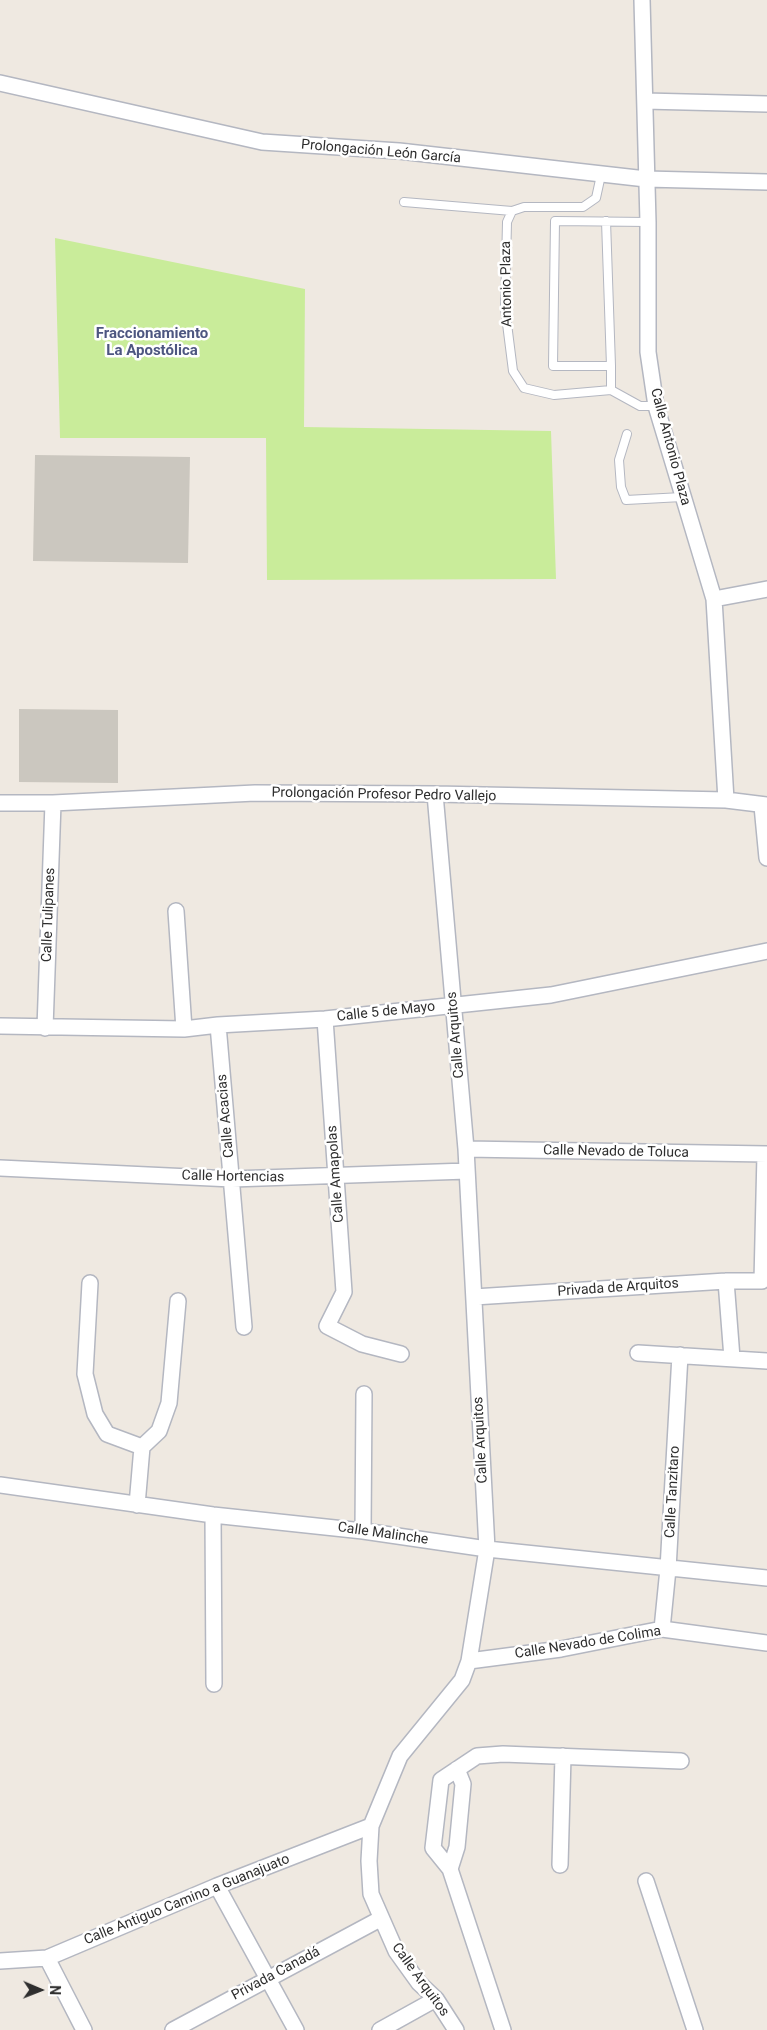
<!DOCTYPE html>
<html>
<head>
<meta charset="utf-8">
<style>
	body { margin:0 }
	#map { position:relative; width:767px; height:2030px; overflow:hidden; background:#efe9e1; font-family:Roboto,sans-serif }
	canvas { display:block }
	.north { position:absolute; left:15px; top:1965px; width:50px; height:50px; -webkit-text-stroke:4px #fff; paint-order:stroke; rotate:91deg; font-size:14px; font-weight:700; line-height:20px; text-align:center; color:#2e2e2e }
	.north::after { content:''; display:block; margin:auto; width:18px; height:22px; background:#2e2e2e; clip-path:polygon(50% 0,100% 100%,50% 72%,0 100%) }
</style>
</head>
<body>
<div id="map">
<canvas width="767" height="2030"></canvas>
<div class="north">N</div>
</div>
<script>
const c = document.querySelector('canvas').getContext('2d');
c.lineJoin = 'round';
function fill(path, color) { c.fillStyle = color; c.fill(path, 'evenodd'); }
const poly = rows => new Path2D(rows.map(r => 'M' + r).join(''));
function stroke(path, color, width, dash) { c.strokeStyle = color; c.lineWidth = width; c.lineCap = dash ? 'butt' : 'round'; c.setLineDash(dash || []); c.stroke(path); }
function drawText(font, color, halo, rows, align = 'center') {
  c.font = font + ' Roboto,sans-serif'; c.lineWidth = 5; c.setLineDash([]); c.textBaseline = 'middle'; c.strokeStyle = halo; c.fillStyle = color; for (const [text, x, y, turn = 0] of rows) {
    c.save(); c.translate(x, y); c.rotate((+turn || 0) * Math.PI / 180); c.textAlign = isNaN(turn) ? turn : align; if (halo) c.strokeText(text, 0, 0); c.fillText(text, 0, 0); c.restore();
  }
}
fill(poly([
	[55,238,305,289,304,427,551,431,556,579,267,580,266,438,60,438]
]), '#c9ec9a');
fill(poly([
	[35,455,190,457,188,563,33,561],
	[19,709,118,710,118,783,19,782]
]), '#cbc7bf');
const service = poly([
	[601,175,596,198,583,207,524,207,512,211,507,222,505,308,513,371,524,388,554,395,611,390,640,406,656,406],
	[404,202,512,211],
	[606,221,611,366,553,366,555,221,648,222],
	[611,390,611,366],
	[627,434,619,460,621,487,626,500,682,497]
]);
const minor = poly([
	[642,0,648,222,648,352,656,406,714,599,726,800],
	[0,83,262,142,399,151,646,179,767,182],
	[645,101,767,104],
	[714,599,767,589],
	[435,794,466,1149,487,1549,469,1661,462,1680,400,1756,371,1826,369,1861,371,1894,396,1951,419,1983,436,1999,456,2030],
	[0,803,53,803,255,793,435,794,726,800,767,805],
	[762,806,767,858],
	[176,911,184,1029],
	[325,1019,344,1292,327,1326,362,1344,401,1354],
	[218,1025,244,1327],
	[0,1026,184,1029,218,1025,325,1019,551,995,767,951],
	[45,1028,53,803],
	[466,1149,767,1154],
	[0,1168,232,1179,467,1171],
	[726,1281,732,1358],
	[90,1283,85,1374,95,1414,107,1434,142,1447],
	[474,1297,726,1281,762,1281,765,1154],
	[638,1353,767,1361],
	[0,1485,213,1515,363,1531,487,1549,767,1578],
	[137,1505,142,1447,159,1431,169,1403,178,1301],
	[213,1515,214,1684],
	[363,1531,364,1394],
	[662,1629,668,1569,680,1355],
	[469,1661,561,1649,662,1629,767,1643],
	[560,1865,563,1756],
	[450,1869,457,1847,463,1784,457,1769],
	[646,1881,695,2030],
	[217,1886,296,2030],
	[47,1958,84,2030],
	[0,1961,47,1958,217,1886,371,1826],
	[173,2030,380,1919],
	[380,2030,436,1999],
	[503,2030,450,1869,433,1848,441,1780,477,1756,503,1754,681,1761]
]);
stroke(service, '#b4b7c1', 10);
stroke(minor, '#b4b7c1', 18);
stroke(service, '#fff', 8);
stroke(minor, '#fff', 15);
drawText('14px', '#2e2e2e', '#fff', [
	["Prolongación León García",381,152,5],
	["Antonio Plaza",507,284,-91],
	["Calle Antonio Plaza",670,447,75],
	["Prolongación Profesor Pedro Vallejo",384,795,1],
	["Calle Tulipanes",49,915,-88],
	["Calle 5 de Mayo",386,1012,-6],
	["Calle Arquitos",456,1035,-95],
	["Calle Acacias",226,1116,-95],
	["Calle Nevado de Toluca",616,1152,1],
	["Calle Amapolas",336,1174,-94],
	["Calle Hortencias",233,1177,1],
	["Privada de Arquitos",618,1288,-4],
	["Calle Arquitos",481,1440,-93],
	["Calle Tanzitaro",673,1492,-87],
	["Calle Malinche",383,1534,8],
	["Calle Nevado de Colima",588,1643,-9],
	["Calle Antiguo Camino a Guanajuato",187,1900,-22],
	["Privada Canadá",276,1974,-28],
	["Calle Arquitos",420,1980,54]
]);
drawText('bold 15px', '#4d5680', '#fff', [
	["Fraccionamiento",152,334],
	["La Apostólica",152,351]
]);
</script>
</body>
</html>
